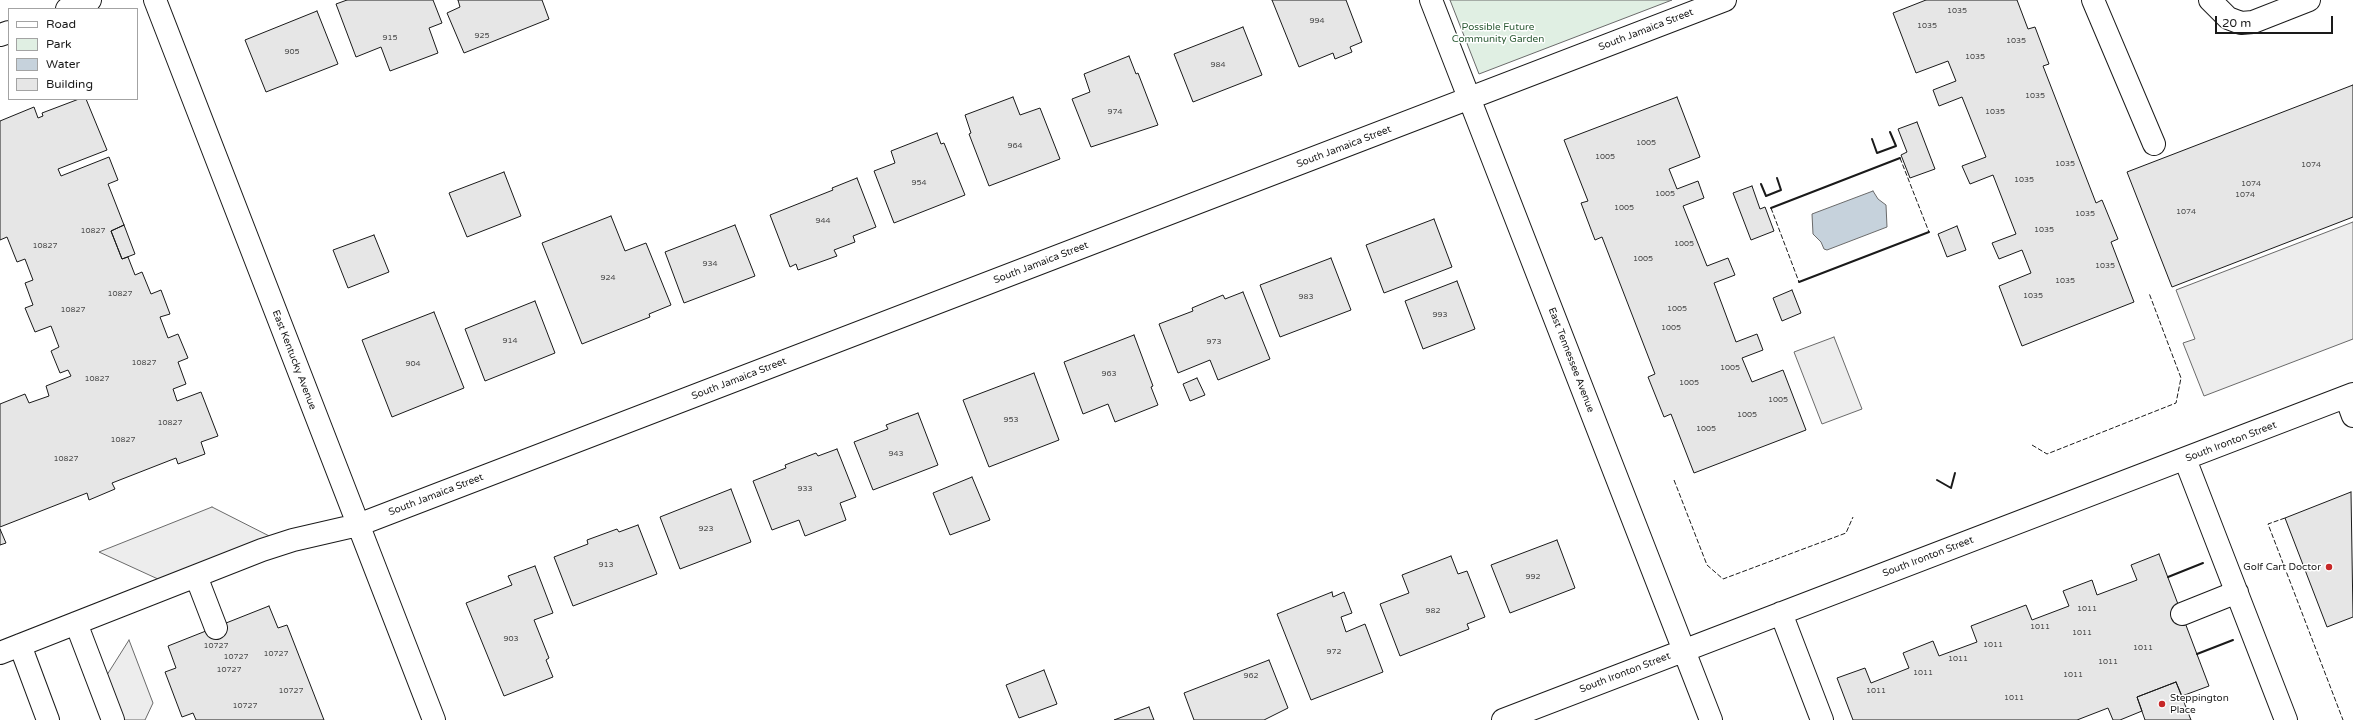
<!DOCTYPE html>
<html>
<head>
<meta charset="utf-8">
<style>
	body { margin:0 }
	#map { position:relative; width:2353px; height:720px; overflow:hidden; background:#fff; font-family:"Varela Round",sans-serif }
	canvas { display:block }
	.legend { position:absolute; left:8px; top:8px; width:130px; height:92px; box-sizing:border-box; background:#fff; border:1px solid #a3a3a3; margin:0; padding:5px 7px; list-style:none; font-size:12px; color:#1a1a1a }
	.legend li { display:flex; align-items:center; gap:8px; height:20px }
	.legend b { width:20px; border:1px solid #a3a3a3 }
	.scale { position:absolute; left:2215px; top:16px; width:118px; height:18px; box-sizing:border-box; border:2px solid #1a1a1a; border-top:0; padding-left:5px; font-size:12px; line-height:14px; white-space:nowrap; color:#1a1a1a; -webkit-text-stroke:3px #fff; paint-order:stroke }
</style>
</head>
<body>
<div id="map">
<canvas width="2353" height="720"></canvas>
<ul class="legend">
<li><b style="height:5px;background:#fff"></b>Road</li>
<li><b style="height:11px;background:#e0efe3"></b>Park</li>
<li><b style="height:11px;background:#c6d2dc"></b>Water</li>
<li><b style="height:11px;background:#e6e6e6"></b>Building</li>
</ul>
<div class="scale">20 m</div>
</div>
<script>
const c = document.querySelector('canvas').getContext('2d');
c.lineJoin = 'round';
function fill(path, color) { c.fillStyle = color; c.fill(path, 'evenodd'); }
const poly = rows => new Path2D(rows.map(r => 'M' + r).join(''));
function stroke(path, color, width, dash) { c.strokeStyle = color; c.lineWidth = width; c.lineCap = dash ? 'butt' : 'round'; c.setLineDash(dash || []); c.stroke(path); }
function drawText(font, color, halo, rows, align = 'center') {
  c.font = font + ' "Varela Round",sans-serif'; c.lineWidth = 3; c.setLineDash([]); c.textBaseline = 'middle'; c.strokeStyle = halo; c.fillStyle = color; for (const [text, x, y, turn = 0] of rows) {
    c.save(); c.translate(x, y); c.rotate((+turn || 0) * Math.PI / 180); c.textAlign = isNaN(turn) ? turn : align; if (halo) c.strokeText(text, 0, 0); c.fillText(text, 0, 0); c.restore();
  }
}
const green = poly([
	[1450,0,1672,0,1479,74,1450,0]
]);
fill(green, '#e0efe3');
stroke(green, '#6a6a6a', 1);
const parking = poly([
	[2353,222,2353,339,2204,396,2183,343,2195,339,2176,290,2353,222],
	[1834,337,1862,409,1822,424,1794,352,1834,337],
	[212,507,283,543,171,585,99,552,212,507],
	[129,640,153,703,145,720,113,720,100,686,129,640]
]);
fill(parking, '#ededed');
stroke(parking, '#6a6a6a', 1);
const water = poly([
	[1873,191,1878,199,1886,205,1887,227,1827,250,1824,249,1821,242,1813,234,1812,214,1873,191]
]);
fill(water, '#c6d2dc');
stroke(water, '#6a6a6a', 1);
const building = poly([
	[347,0,433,0,442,23,429,28,438,53,390,71,381,47,356,57,336,4,347,0],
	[458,0,542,0,549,19,464,53,447,13,460,7,458,0],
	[1272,0,1346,0,1362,42,1350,47,1352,52,1335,59,1333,53,1299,67,1272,0],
	[1926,0,2017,0,2028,29,2035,27,2049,64,2043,66,2096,203,2102,200,2118,239,2111,242,2134,302,2022,346,1999,286,2031,273,2022,250,1999,259,1992,243,2016,234,1993,175,1970,184,1962,166,1986,157,1962,97,1939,106,1933,90,1956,81,1948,61,1916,73,1893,13,1926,0],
	[317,11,338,64,266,92,245,40,317,11],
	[1243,27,1262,75,1193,102,1174,54,1243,27],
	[1129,56,1136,74,1138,73,1158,125,1091,147,1072,99,1090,92,1084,74,1129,56],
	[2353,85,2353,217,2172,287,2127,172,2353,85],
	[1013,97,1020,115,1040,108,1060,159,989,186,969,134,971,133,965,115,1013,97],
	[1677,97,1700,157,1669,169,1677,189,1698,181,1704,198,1683,206,1707,266,1728,258,1735,275,1714,283,1736,342,1757,334,1763,350,1742,358,1752,382,1783,370,1806,430,1694,473,1671,414,1664,417,1648,377,1655,374,1602,237,1595,240,1581,203,1588,201,1564,140,1677,97],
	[79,99,86,99,107,150,58,169,61,176,109,157,118,180,108,184,124,225,111,231,122,259,128,257,135,275,142,272,151,294,161,290,170,314,160,317,168,338,178,334,188,358,178,362,186,384,173,389,177,401,201,392,218,436,201,442,205,454,178,464,176,458,112,483,115,489,89,500,87,493,0,527,0,404,25,394,29,403,49,396,46,386,71,376,68,370,60,373,51,351,59,347,51,326,35,332,25,308,33,305,25,283,33,280,25,259,17,262,7,237,0,240,0,121,34,107,38,118,43,116,42,113,79,99],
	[1917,122,1935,169,1910,178,1901,155,1907,152,1898,129,1917,122],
	[937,133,941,144,944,143,965,195,894,223,874,171,895,163,891,151,937,133],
	[504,172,521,216,467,237,449,193,504,172],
	[857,178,876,227,853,236,855,242,834,250,837,256,798,270,796,264,790,267,770,215,833,190,832,188,857,178],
	[1752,186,1760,209,1765,207,1774,231,1751,240,1733,193,1752,186],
	[611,216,625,251,646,243,671,305,649,314,650,317,582,344,542,243,611,216],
	[1434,219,1452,267,1384,293,1366,245,1434,219],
	[124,225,135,254,122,259,111,231,124,225],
	[735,225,755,276,684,303,665,252,735,225],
	[1957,226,1966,250,1947,257,1938,234,1957,226],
	[374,235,389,272,348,288,333,250,374,235],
	[1331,258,1351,310,1280,337,1260,285,1331,258],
	[1457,281,1475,329,1423,349,1405,301,1457,281],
	[1792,290,1801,313,1782,321,1773,298,1792,290],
	[1243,292,1270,359,1218,380,1210,360,1178,373,1159,324,1193,311,1192,308,1223,295,1225,299,1243,292],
	[535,301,555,353,485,381,465,329,535,301],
	[434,312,464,388,392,417,362,340,434,312],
	[1134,335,1153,386,1151,387,1158,405,1115,422,1108,404,1083,414,1064,362,1134,335],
	[1034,373,1059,440,989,467,963,400,1034,373],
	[1197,378,1205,395,1190,401,1183,384,1197,378],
	[918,413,938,465,873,490,854,442,888,429,886,425,918,413],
	[837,449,856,497,840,503,846,520,805,536,799,520,772,530,753,481,786,468,785,465,816,453,818,456,837,449],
	[972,477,990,520,950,535,933,493,972,477],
	[731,489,751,542,680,569,660,517,731,489],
	[2351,492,2353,617,2327,627,2285,518,2351,492],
	[638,525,657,574,573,606,554,557,588,544,587,540,617,529,619,532,638,525],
	[0,529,6,543,0,545,0,529],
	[1557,540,1575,588,1510,613,1491,565,1557,540],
	[2159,554,2209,686,2182,696,2176,682,2137,697,2142,711,2120,720,2113,720,2108,708,2077,720,1853,720,1837,678,1865,668,1871,683,1909,668,1903,653,1933,641,1939,656,1977,642,1971,626,2026,605,2032,620,2069,606,2063,591,2092,580,2097,595,2137,580,2131,565,2159,554],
	[1451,556,1458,574,1467,571,1485,617,1467,624,1469,629,1400,656,1380,604,1409,593,1402,575,1451,556],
	[535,566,553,613,534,620,549,658,546,660,553,677,504,696,466,603,512,585,508,576,535,566],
	[1332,592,1333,597,1344,592,1352,613,1341,617,1346,632,1365,624,1383,672,1311,700,1277,614,1332,592],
	[269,606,278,628,287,625,324,720,196,720,193,713,182,717,165,672,176,668,168,646,269,606],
	[1269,660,1288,708,1264,720,1194,720,1184,693,1269,660],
	[1044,670,1057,704,1019,718,1006,685,1044,670],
	[2176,682,2191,720,2145,720,2137,697,2176,682],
	[1149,707,1154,720,1114,720,1149,707]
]);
fill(building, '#e6e6e6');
stroke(building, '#1a1a1a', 1);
const minor = poly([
	[155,0,434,720],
	[1431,0,1711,720],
	[2093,0,2154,144],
	[2210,0,2228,18,2241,23,2253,22,2309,0],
	[67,9,90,0],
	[0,35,9,32],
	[2346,397,2353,416],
	[2185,459,2286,720],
	[196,576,216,628],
	[1781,613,1822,720],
	[2182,614,2237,592],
	[76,623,113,720],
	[20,645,48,720],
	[0,653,262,550,293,540,358,525,1725,0],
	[1503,720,2353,394]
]);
stroke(minor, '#1a1a1a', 24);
stroke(minor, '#fff', 22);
stroke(poly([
	[1900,158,1929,232],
	[1771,208,1799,282],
	[2032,445,2047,454,2176,403,2181,378,2149,293],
	[1674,480,1707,565,1723,579,1846,533,1853,517],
	[2285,518,2268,524,2343,720]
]), '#1a1a1a', 1, [5, 2]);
stroke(poly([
	[1872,139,1877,153,1896,146,1890,132],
	[1761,184,1766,196,1781,190,1777,178],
	[1771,208,1900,158],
	[1799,282,1929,232],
	[1937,480,1951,488,1955,473],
	[2168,577,2203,563],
	[2197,654,2233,640]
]), '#1a1a1a', 2);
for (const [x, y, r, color] of [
	[2329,567,4,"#c62828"],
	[2162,704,4,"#c62828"]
]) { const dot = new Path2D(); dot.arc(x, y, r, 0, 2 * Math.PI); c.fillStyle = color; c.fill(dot); stroke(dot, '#fff', 1.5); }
drawText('8px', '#4d4d4d', null, [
	["1035",1957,11],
	["994",1317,21],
	["1035",1927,26],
	["925",482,36],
	["915",390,38],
	["1035",2016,41],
	["905",292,52],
	["1035",1975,57],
	["984",1218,65],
	["1035",2035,96],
	["974",1115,112],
	["1035",1995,112],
	["1005",1646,143],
	["964",1015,146],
	["1005",1605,157],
	["1035",2065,164],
	["1074",2311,165],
	["1035",2024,180],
	["954",919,183],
	["1074",2251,184],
	["1005",1665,194],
	["1074",2245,195],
	["1005",1624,208],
	["1074",2186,212],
	["1035",2085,214],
	["944",823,221],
	["1035",2044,230],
	["10827",93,231],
	["1005",1684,244],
	["10827",45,246],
	["1005",1643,259],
	["934",710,264],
	["1035",2105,266],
	["924",608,278],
	["1035",2065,281],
	["10827",120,294],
	["1035",2033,296],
	["983",1306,297],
	["1005",1677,309],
	["10827",73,310],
	["993",1440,315],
	["1005",1671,328],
	["914",510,341],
	["973",1214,342],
	["10827",144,363],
	["904",413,364],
	["1005",1730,368],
	["963",1109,374],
	["10827",97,379],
	["1005",1689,383],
	["1005",1778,400],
	["1005",1747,415],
	["953",1011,420],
	["10827",170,423],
	["1005",1706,429],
	["10827",123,440],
	["943",896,454],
	["10827",66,459],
	["933",805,489],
	["923",706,529],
	["913",606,565],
	["992",1533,577],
	["1011",2087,609],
	["982",1433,611],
	["1011",2040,627],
	["1011",2082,633],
	["903",511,639],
	["1011",1993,645],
	["10727",216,646],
	["1011",2143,648],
	["972",1334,652],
	["10727",276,654],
	["10727",236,657],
	["1011",1958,659],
	["1011",2108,662],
	["10727",229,670],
	["1011",1923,673],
	["1011",2073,675],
	["962",1251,676],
	["10727",291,691],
	["1011",1876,691],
	["1011",2014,698],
	["10727",245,706]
]);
drawText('10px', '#2b5a34', '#fff', [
	["Possible Future",1498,27],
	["Community Garden",1498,39]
]);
drawText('10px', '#1a1a1a', '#fff', [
	["South Jamaica Street",1646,30,-21],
	["South Jamaica Street",1344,147,-21],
	["South Jamaica Street",1041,263,-21],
	["East Kentucky Avenue",294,360,69],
	["East Tennessee Avenue",1571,360,69],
	["South Jamaica Street",739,379,-21],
	["South Ironton Street",2231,442,-21],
	["South Jamaica Street",436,495,-21],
	["South Ironton Street",1928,557,-21],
	["South Ironton Street",1625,673,-21]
]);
drawText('10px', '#1a1a1a', '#fff', [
	["Golf Cart Doctor",2321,567],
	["Steppington",2170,698,"left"],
	["Place",2170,710,"left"]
], 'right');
</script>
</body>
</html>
